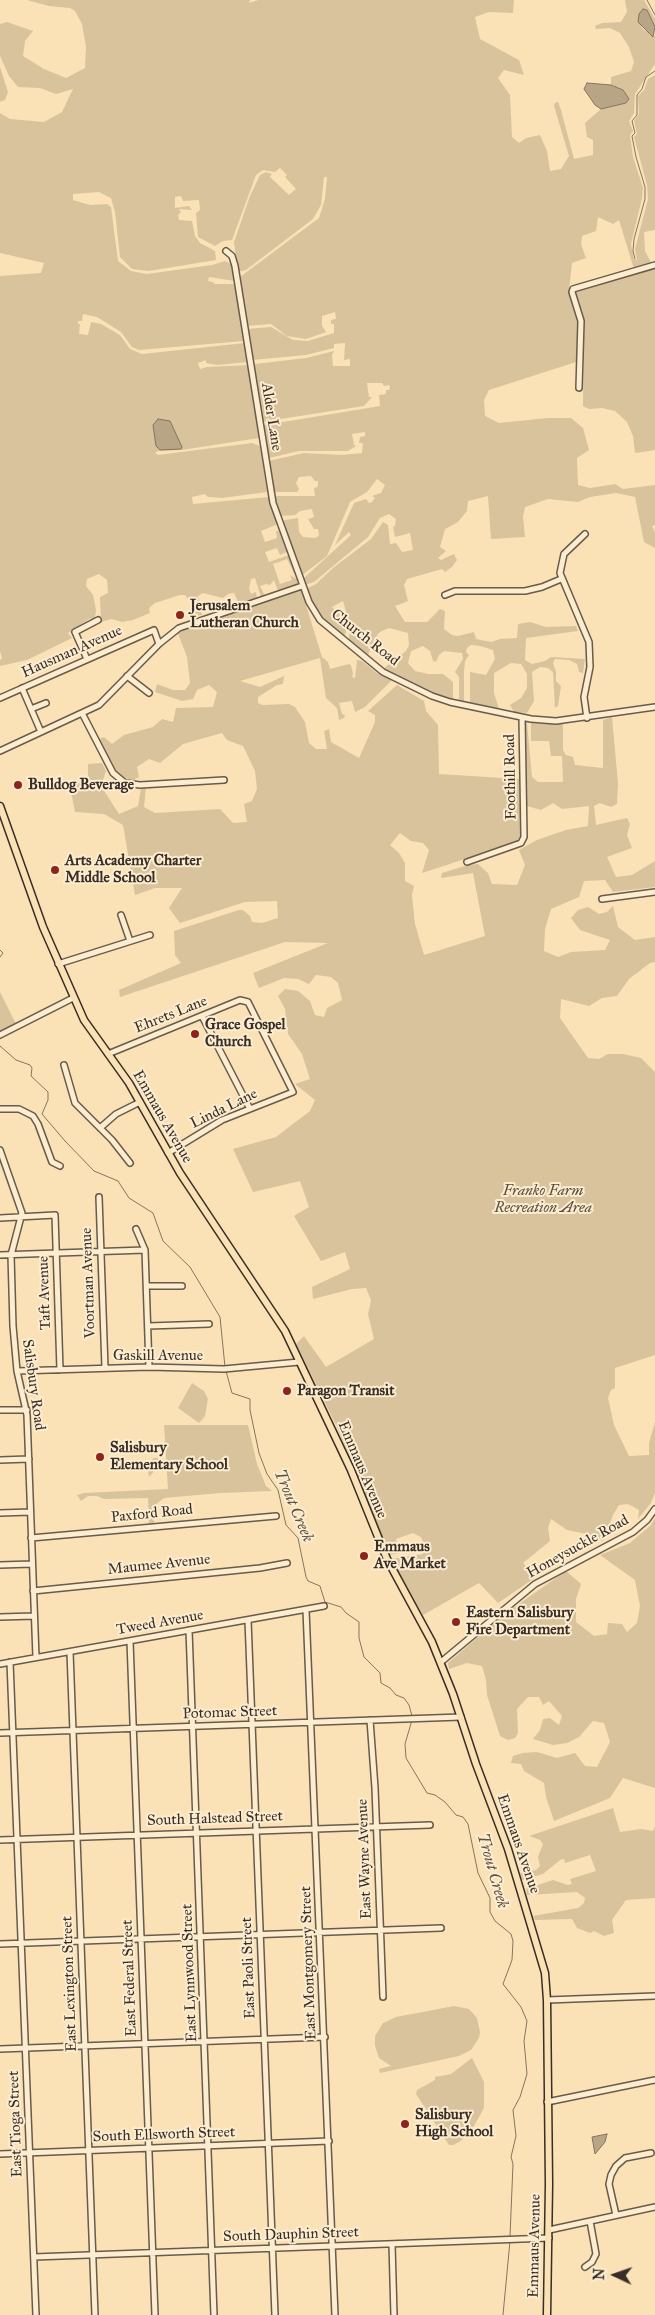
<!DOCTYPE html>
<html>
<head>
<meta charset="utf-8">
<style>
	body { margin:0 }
	#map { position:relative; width:655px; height:2315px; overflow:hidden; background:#fae2b6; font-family:"IM FELL Great Primer",serif }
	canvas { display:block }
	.north { position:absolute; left:590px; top:2250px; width:50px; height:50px; -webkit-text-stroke:4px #fcecd0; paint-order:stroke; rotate:273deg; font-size:14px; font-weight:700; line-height:20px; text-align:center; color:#382e25 }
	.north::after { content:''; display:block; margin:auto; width:18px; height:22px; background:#382e25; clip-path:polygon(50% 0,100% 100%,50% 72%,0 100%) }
</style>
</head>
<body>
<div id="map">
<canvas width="655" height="2315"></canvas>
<div class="north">N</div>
</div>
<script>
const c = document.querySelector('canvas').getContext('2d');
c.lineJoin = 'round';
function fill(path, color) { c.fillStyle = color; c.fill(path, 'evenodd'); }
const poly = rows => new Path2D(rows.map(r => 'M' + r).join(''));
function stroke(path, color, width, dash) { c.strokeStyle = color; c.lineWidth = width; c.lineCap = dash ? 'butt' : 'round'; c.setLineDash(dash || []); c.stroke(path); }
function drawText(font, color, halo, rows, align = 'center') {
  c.font = font + ' "IM FELL Great Primer",serif'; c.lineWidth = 4; c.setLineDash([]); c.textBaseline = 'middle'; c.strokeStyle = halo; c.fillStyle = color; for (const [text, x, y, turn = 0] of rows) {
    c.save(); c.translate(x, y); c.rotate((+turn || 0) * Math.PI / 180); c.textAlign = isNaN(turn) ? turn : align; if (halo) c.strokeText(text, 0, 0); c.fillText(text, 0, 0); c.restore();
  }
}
fill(poly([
	[27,0,250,0,249,3,258,0,514,0,513,13,489,12,475,17,480,39,519,60,524,75,504,70,498,78,510,95,512,137,519,143,526,138,540,135,547,151,550,171,561,169,569,156,554,106,555,103,558,102,561,110,574,159,593,155,593,140,587,137,585,123,601,109,626,103,629,99,623,90,611,85,611,77,631,71,634,62,629,47,620,33,610,28,596,29,595,26,602,23,621,22,627,12,625,0,644,0,655,19,655,27,647,10,643,9,638,22,644,30,655,36,655,64,635,94,634,113,629,121,633,131,630,135,633,157,643,188,642,198,631,244,634,260,637,260,635,249,648,199,647,185,634,137,637,134,634,121,639,114,638,96,644,90,648,79,655,75,655,230,644,232,645,251,652,264,634,269,619,220,613,224,598,217,596,231,582,236,581,244,586,258,572,263,569,290,577,317,579,331,576,362,489,390,484,400,485,416,499,423,548,418,571,418,583,428,589,450,577,458,578,485,590,488,615,484,623,489,655,485,655,525,652,526,655,532,655,548,644,542,635,497,616,493,590,497,578,502,548,499,525,507,523,517,525,537,491,539,488,496,468,501,467,511,458,522,445,529,440,547,446,551,438,558,441,560,454,554,457,560,452,567,445,572,442,569,407,579,404,585,408,601,395,606,405,622,427,622,440,609,445,611,444,629,452,635,458,636,474,632,476,639,491,642,500,639,517,638,518,624,530,622,546,627,576,626,578,631,526,638,525,660,532,664,545,661,551,657,585,659,583,673,579,672,577,664,569,660,555,659,553,663,556,672,556,681,561,686,558,706,555,708,553,672,548,668,540,667,532,672,534,701,527,713,514,712,510,705,521,698,527,688,527,674,521,664,511,663,494,673,494,693,499,709,470,703,470,672,486,675,495,659,493,650,480,646,471,645,467,648,466,652,469,655,465,661,464,671,464,702,459,701,459,677,455,672,463,659,462,653,444,651,439,655,436,662,433,661,430,651,423,646,411,651,408,663,415,671,428,674,443,674,453,682,453,700,437,695,383,669,406,651,409,645,408,633,389,628,380,632,374,639,368,655,349,640,350,625,343,601,332,607,343,618,347,628,344,638,320,617,310,602,306,589,316,584,333,568,371,539,383,522,388,525,390,544,396,543,402,552,413,550,410,533,395,537,393,527,395,526,396,519,389,514,380,518,368,537,314,582,305,585,304,578,351,535,349,532,335,545,354,503,366,499,369,503,372,502,375,498,372,496,381,493,385,485,377,479,367,492,350,502,327,556,301,576,282,523,285,520,298,518,299,532,303,537,316,538,319,535,318,529,314,529,308,519,314,517,312,509,300,511,295,515,280,516,275,496,315,496,314,489,318,486,318,481,315,481,311,476,299,477,296,483,299,489,297,492,276,492,273,491,268,461,304,453,342,455,362,453,363,443,359,443,360,437,365,436,365,432,352,434,354,445,356,446,348,451,299,451,269,458,267,457,263,427,265,425,380,406,379,395,386,394,386,390,389,390,390,387,389,385,384,386,382,383,367,383,369,397,372,397,364,406,261,422,253,367,255,364,306,358,334,351,332,355,333,366,350,366,350,359,344,360,345,343,334,344,334,348,306,355,252,360,247,329,271,327,293,340,308,341,334,333,334,324,331,324,331,320,336,319,335,312,322,316,322,326,326,332,306,339,287,336,271,324,247,326,240,277,319,218,325,199,327,177,324,177,321,205,313,219,246,270,238,272,234,242,250,196,260,175,266,172,272,174,270,177,289,195,296,189,285,177,287,175,280,168,275,172,263,170,256,175,232,240,223,241,215,246,198,237,196,213,200,210,199,200,183,201,181,196,175,197,175,208,189,206,192,210,179,209,181,212,178,215,179,220,192,221,195,236,200,243,215,251,216,260,149,271,132,269,120,257,115,212,111,198,99,192,73,194,73,200,90,205,107,204,111,207,118,261,131,271,147,274,212,265,225,261,231,264,235,281,209,277,208,281,213,282,215,284,236,284,244,341,139,350,132,347,121,332,97,317,83,314,82,321,78,321,78,324,80,324,79,334,88,335,91,322,101,324,120,335,130,349,142,354,245,343,248,362,218,365,206,363,206,360,198,363,200,369,207,367,249,365,259,438,182,450,158,451,155,453,158,455,252,443,260,446,267,492,222,498,208,497,205,494,192,497,193,504,269,497,278,524,261,531,265,542,277,538,276,531,279,531,287,552,280,555,277,548,265,552,269,562,289,555,295,575,287,559,273,564,280,584,292,580,290,575,298,580,297,584,278,591,274,580,270,585,266,584,260,586,265,596,261,597,255,578,251,579,249,589,251,594,256,592,257,599,239,604,234,593,228,594,223,598,203,593,198,596,202,615,196,616,192,604,185,595,180,595,155,603,149,608,150,613,133,620,122,622,111,619,101,622,100,597,108,593,107,580,99,574,87,579,86,586,93,595,96,610,95,618,89,619,68,633,72,638,27,660,0,666,0,678,0,660,2,658,0,651,0,276,41,273,44,263,0,253,0,113,10,119,44,122,62,112,73,89,56,94,40,88,18,87,9,76,0,56,0,24,7,22,33,31,25,41,23,56,44,69,66,78,85,68,86,47,82,24,75,11,70,8,49,6],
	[0,67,8,92,5,100,0,102],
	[655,268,655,450,635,453,633,436,627,422,615,411,602,408,589,409,583,406,584,319,575,291],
	[301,589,322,657,328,662,330,669,349,664,351,665,353,674,352,677,355,678,357,660,362,661,377,673,392,680,365,707,355,712,352,701,339,703,342,714,345,715,344,718,339,720,337,708,326,698,320,658,240,681,260,687,284,676,283,684,277,685,258,697,258,703,262,705,289,704,295,707,305,722,309,743,316,749,327,749,324,731,329,729,331,742,359,758,375,722,375,715,368,711,397,685,424,701,426,711,438,725,439,774,519,779,521,834,517,842,422,873,429,850,423,843,411,841,400,833,390,845,399,853,405,863,405,881,414,886,412,895,415,924,424,955,485,936,473,873,441,878,442,873,468,865,478,864,488,873,492,884,517,885,525,865,519,850,537,840,566,830,588,826,589,806,562,809,553,803,541,810,527,806,524,721,527,722,532,777,538,782,563,782,562,756,551,756,549,741,531,741,531,723,563,724,563,750,566,755,573,757,575,765,603,768,603,720,612,717,618,783,617,804,611,807,600,803,594,806,596,825,627,818,630,824,627,835,632,848,607,857,616,877,632,875,655,861,655,887,613,892,605,880,584,881,579,897,551,909,545,929,544,951,558,957,571,952,605,950,610,940,580,930,571,918,578,910,588,907,599,914,607,912,613,906,618,927,635,940,655,937,655,962,650,963,629,979,617,996,602,998,589,1006,561,999,560,1018,588,1058,599,1059,608,1054,623,1054,641,1058,655,1072,655,1355,615,1368,615,1388,611,1390,608,1398,614,1425,629,1456,649,1455,649,1443,655,1422,655,1493,651,1503,638,1519,639,1510,628,1504,619,1505,613,1515,603,1541,592,1535,567,1530,551,1519,548,1528,550,1541,523,1563,536,1577,498,1603,479,1583,423,1615,391,1559,423,1554,424,1544,421,1537,413,1533,396,1539,400,1553,389,1555,337,1427,296,1344,304,1336,326,1367,374,1339,368,1314,371,1300,366,1288,352,1289,313,1299,312,1287,350,1269,345,1252,321,1261,294,1216,309,1207,300,1181,253,1192,233,1149,276,1137,310,1111,315,1100,295,1084,310,1079,302,1054,288,1034,285,1009,278,996,285,989,298,991,310,1001,315,1015,324,1017,327,1008,342,1000,338,983,331,977,316,975,309,984,298,979,284,978,259,988,253,973,328,943,285,942,120,997,119,990,181,963,175,955,174,931,239,910,243,910,250,916,252,922,262,923,278,918,277,901,245,902,180,923,169,908,182,888,155,888,135,895,123,825,104,814,75,812,70,787,62,780,75,784,88,779,88,764,102,763,106,771,101,786,119,814,138,806,141,788,146,788,144,807,155,813,220,809,233,823,247,822,244,804,252,801,257,789,255,771,243,746,227,740,222,733,183,744,160,763,149,759,137,767,139,777,132,781,117,774,99,739,104,737,112,744,124,735,153,727,162,719,173,722,176,708,213,707,217,692,209,685,197,690,193,699,182,701,155,692,157,684,173,690,185,690,190,683,187,657,177,631],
	[0,992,16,1024,0,1033],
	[192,1383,204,1391,208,1399,205,1416,199,1423,178,1408],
	[164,1425,248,1425,257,1464,266,1486,272,1491,220,1493,164,1498,155,1505,152,1516,155,1524,149,1524,148,1498,104,1499,97,1496,88,1496,81,1501,77,1495,84,1493,168,1489],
	[153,1458,158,1458,159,1466,149,1477,147,1462,152,1462],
	[655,1518,655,1788,623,1778,610,1798,554,1821,546,1797,544,1783,524,1771,521,1764,511,1763,513,1756,523,1753,537,1752,557,1758,575,1753,585,1766,597,1767,610,1742,604,1723,593,1721,579,1737,567,1743,553,1745,533,1739,540,1730,543,1719,550,1718,559,1725,562,1716,549,1701,543,1705,539,1697,528,1697,517,1709,518,1733,515,1738,508,1740,500,1736,487,1695,486,1680,482,1666,467,1663,449,1669,448,1663,506,1613,566,1571,581,1584,576,1599,576,1622,594,1636,607,1634,608,1623,622,1624,627,1632,637,1623,640,1606,635,1580,600,1555,630,1543,650,1526],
	[613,1808,620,1832,641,1829,653,1831,655,1826,655,1898,626,1900,612,1920,614,1933,604,1936,594,1931,590,1933,577,1928,572,1919,535,1920,533,1916,578,1908,584,1903,585,1898,577,1892,527,1895,526,1889,553,1880,568,1885,572,1884,570,1879,596,1871,590,1855,565,1863,564,1859,560,1860,543,1874,522,1880,520,1873,536,1870,540,1866,538,1857,543,1844,540,1840,529,1836],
	[454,2006,469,2009,477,2018,480,2032,479,2038,471,2050,459,2056,380,2073,379,2069,391,2066,379,2058,375,2046,375,2036,383,2023,396,2017],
	[472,2058,484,2082,484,2108,470,2133,459,2142,453,2145,449,2145,416,2094,417,2090,435,2080,435,2077,451,2074]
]), '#d9c39d');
const water = poly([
	[643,9,647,10,655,27,653,37,638,22,639,14,643,9],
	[587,83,611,85,623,90,629,99,626,103,601,109,595,105,584,89,587,83],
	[158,419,170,421,182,447,181,449,160,450,156,446,153,425,158,419],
	[607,2134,605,2142,595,2154,592,2137,607,2134]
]);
fill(water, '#b8a585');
stroke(water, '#85755f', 1);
stroke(poly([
	[647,0,655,15],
	[635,259,633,251,634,239,645,199,645,187,636,157,632,136,635,133,632,121,637,115,637,95,642,89,646,77,655,71],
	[0,950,3,953,0,957],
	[0,1046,16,1060,30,1065,32,1068,31,1076,48,1092,48,1100,42,1114,65,1141,94,1171,118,1181,129,1198,153,1213,163,1241,190,1267,220,1317,225,1367],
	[226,1371,232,1393,250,1399,250,1410,259,1453,267,1474,278,1490,286,1525,298,1538,306,1577,308,1581,320,1586,325,1602,341,1607,346,1613,359,1622,359,1638,364,1657,380,1673,381,1683,390,1688,396,1695,404,1698,409,1705,412,1716],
	[412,1720,405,1744,406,1758,427,1793,435,1795,445,1802,456,1815,463,1817,468,1824,478,1873,490,1898,490,1912,495,1921,511,1934,513,1941,512,1960,503,1984,521,2007,527,2021,524,2041,527,2074,520,2097,513,2110,516,2136,511,2157,513,2164,510,2237],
	[503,2315,510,2241]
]), '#85755f', 1);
const minor = poly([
	[226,251,232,256,235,266,273,503,309,602,320,620,383,672,432,696,450,702,531,719,556,721,655,707],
	[579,388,581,321,572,292,573,289,655,265],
	[585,534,564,554,560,573,589,642,590,667,584,697,587,718],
	[445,595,455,591,525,591,542,587,561,579],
	[87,659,75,632,98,620],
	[127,676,149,693],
	[22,688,41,732],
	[0,698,154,630,159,644],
	[31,709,46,703],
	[82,713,113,773,125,783,140,785,224,780],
	[0,751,99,705,159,644,179,628,302,586],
	[467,862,521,843,524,837,522,717],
	[602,899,655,892],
	[121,915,130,941],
	[58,964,150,935],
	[202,1016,250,1109],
	[0,1035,73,998],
	[108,1054,240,1000,248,1002,293,1092,222,1120,168,1153],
	[64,1065,75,1103,112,1140,130,1163],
	[0,1109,19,1109,33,1116,38,1124,52,1162,60,1166],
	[100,1128,116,1114,140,1102],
	[0,1150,22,1213,11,1255,13,1326,17,1371,27,1415,36,1657],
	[99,1197,105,1368],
	[0,1218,55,1215,60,1370],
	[136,1229,145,1250,149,1367],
	[0,1255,145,1250],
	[147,1286,182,1286],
	[148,1326,209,1324],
	[17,1371,149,1367,224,1369,299,1362],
	[0,1410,27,1410],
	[0,1460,29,1459],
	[0,1513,30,1512],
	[31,1538,276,1516],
	[0,1565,32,1564],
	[33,1591,260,1568,287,1563],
	[306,1610,335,2315],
	[0,1617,34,1616],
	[248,1620,275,2315],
	[189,1630,214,2315],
	[130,1641,155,2315],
	[70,1652,95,2315],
	[10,1662,36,2315],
	[441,1662,535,1584,633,1532,647,1520,655,1509],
	[0,1664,324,1606],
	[370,1720,375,1788,383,1997],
	[0,1733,461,1717],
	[0,1840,430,1825],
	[0,1944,441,1928],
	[547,2000,655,1996],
	[0,2049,325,2037],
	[547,2102,655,2080],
	[0,2154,329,2141],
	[616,2215,609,2184,611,2175,616,2166,625,2158,651,2153],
	[549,2230,655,2207],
	[392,2244,394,2315],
	[34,2257,549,2238],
	[585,2267,592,2262,596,2254,590,2221]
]);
const major = poly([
	[0,806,43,927,84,1020,129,1083,180,1173,285,1331,351,1470,387,1559,432,1642,453,1694,476,1764,508,1849,545,1973,547,2000,549,2184,547,2315]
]);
stroke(minor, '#685b49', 8);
stroke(major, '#382e25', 9);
stroke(minor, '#fcecd0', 5);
stroke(major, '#fae2b6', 6);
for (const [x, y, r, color] of [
	[180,615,5,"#8f2418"],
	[18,785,5,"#8f2418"],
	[55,870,5,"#8f2418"],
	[195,1034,5,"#8f2418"],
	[287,1391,5,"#8f2418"],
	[100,1457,5,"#8f2418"],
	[364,1556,5,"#8f2418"],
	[456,1622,5,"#8f2418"],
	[405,2124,5,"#8f2418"]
]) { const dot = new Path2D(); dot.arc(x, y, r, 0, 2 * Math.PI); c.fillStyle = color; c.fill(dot); stroke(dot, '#fcecd0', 2); }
drawText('15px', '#382e25', '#fcecd0', [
	["Alder Lane",271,417,81],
	["Church Road",365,638,38],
	["Hausman Avenue",72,652,-24],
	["Foothill Road",511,777,-91],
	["Ehrets Lane",171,1015,-22],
	["Linda Lane",224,1109,-26],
	["Emmaus Avenue",162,1117,60],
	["Voortman Avenue",89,1283,-92],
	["Taft Avenue",45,1293,-92],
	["Gaskill Avenue",158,1356],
	["Salisbury Road",33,1385,82],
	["Emmaus Avenue",362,1470,67],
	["Paxford Road",152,1514,-6],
	["Honeysuckle Road",578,1547,-29],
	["Maumee Avenue",159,1565,-6],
	["Tweed Avenue",160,1623,-10],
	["Potomac Street",230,1713,-2],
	["South Halstead Street",215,1819,-2],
	["Emmaus Avenue",518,1844,71],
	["East Wayne Avenue",365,1859,-92],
	["East Montgomery Street",309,1963,-92],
	["East Paoli Street",249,1968,-92],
	["East Lynnwood Street",190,1973,-92],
	["East Federal Street",130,1978,-92],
	["East Lexington Street",70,1984,-92],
	["East Tioga Street",16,2124,-92],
	["South Ellsworth Street",164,2135,-2],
	["South Dauphin Street",291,2235,-2],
	["Emmaus Avenue",535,2246,-89]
]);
drawText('bold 15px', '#382e25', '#fcecd0', [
	["Jerusalem",190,606],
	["Lutheran Church",190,623],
	["Bulldog Beverage",28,785],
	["Arts Academy Charter",65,861],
	["Middle School",65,878],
	["Grace Gospel",205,1025],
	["Church",205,1042],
	["Paragon Transit",297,1391],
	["Salisbury",110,1448],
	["Elementary School",110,1465],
	["Emmaus",374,1547],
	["Ave Market",374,1564],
	["Eastern Salisbury",466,1613],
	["Fire Department",466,1630],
	["Salisbury",415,2115],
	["High School",415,2132]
], 'left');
drawText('italic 15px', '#584c3d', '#fcecd0', [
	["Franko Farm",543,1191],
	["Recreation Area",543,1208]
]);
drawText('italic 16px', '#5e5242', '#fcecd0', [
	["Trout Creek",293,1506,67],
	["Trout Creek",492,1871,74]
]);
</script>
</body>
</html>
